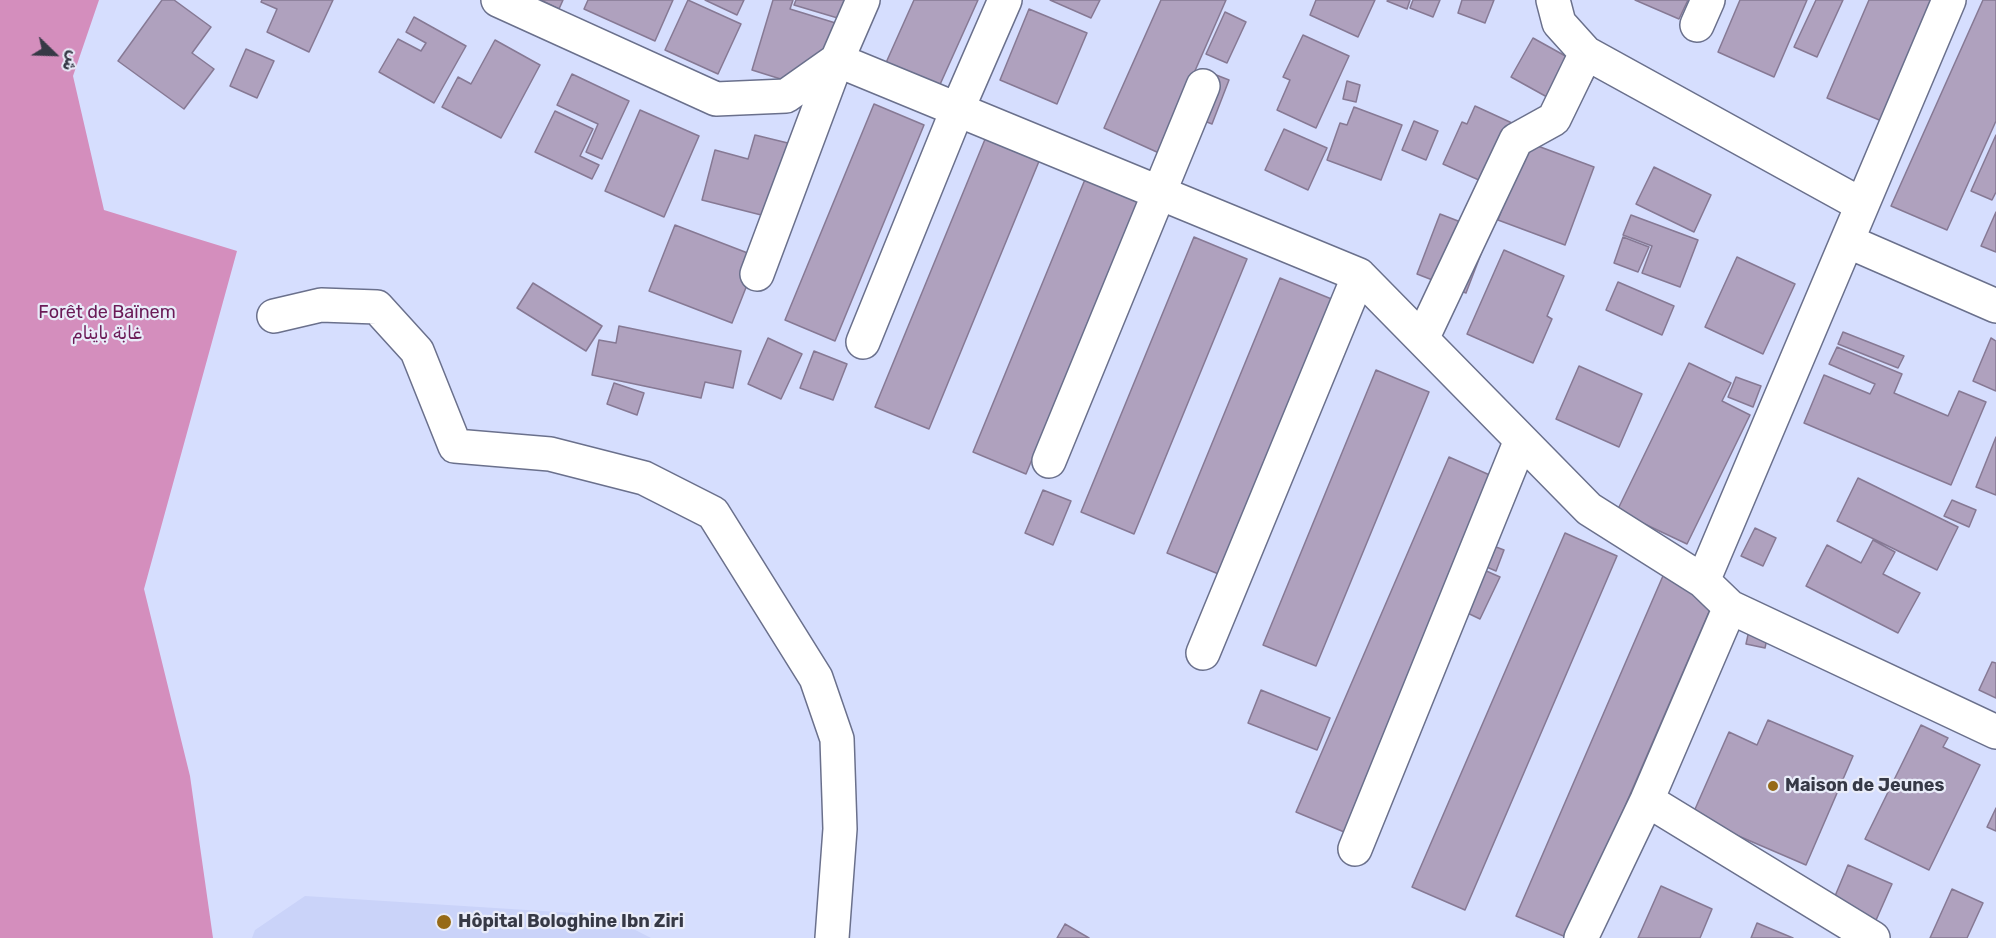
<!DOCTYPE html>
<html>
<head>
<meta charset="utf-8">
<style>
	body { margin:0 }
	#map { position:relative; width:1996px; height:938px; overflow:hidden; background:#d6defe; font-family:Rubik,"Noto Sans Arabic",sans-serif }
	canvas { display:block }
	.north { position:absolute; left:24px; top:24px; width:60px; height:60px; -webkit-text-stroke:4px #e9ecf9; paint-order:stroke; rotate:113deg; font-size:16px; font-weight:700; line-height:24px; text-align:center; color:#363946 }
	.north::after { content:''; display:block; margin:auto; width:21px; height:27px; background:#363946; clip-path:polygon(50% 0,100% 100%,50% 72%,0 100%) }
</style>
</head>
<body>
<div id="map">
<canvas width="1996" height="938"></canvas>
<div class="north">ش</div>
</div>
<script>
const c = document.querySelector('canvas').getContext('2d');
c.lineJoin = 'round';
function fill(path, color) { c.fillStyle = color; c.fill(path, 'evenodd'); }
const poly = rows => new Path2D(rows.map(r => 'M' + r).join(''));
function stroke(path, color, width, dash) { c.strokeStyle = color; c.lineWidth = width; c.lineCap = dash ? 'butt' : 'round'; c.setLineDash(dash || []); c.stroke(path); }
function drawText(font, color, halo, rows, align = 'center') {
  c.font = font + ' Rubik,"Noto Sans Arabic",sans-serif'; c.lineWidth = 4.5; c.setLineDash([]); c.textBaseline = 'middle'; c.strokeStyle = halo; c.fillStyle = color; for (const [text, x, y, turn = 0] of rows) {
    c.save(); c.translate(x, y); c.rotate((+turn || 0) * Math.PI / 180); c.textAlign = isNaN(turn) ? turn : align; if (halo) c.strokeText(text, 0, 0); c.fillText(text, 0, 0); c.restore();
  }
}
fill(poly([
	[305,896,606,915,651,938,252,938,255,930]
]), '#cad3f9');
fill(poly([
	[0,0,99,0,73,76,104,210,237,251,144,589,190,776,213,938,0,938]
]), '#d48ebd');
const building = poly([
	[162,0,174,0,211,27,192,53,214,69,184,109,118,61,162,0],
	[262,0,333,0,309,52,267,32,277,9,261,2,262,0],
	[541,0,563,0,559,9,541,0],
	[588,0,673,0,655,41,584,9,588,0],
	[688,0,741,24,718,74,665,50,688,0],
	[705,0,744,0,737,15,705,0],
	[773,0,793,0,790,9,842,25,803,86,752,70,773,0],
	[796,0,875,0,841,19,794,5,796,0],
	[914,0,978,0,938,89,885,65,914,0],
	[1050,0,1100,0,1091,18,1050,0],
	[1161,0,1226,0,1159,153,1104,128,1161,0],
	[1316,0,1375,0,1358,37,1310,15,1316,0],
	[1388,0,1410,0,1407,9,1387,1,1388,0],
	[1413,0,1440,0,1433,17,1410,8,1413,0],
	[1462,0,1494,0,1485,23,1458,13,1462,0],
	[1635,0,1688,0,1679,19,1635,0],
	[1740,0,1807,0,1774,77,1718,52,1740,0],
	[1816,0,1843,0,1817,57,1794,47,1816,0],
	[1869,0,1936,0,1884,122,1827,98,1869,0],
	[1983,0,1996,0,1996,121,1947,230,1891,206,1983,0],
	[1029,9,1087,33,1057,104,1000,80,1029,9],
	[1225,12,1246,22,1227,63,1206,54,1225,12],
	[414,17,466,46,434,103,379,72,398,39,421,51,426,43,406,32,414,17],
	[1303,35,1349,56,1316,128,1277,110,1290,80,1283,77,1303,35],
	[1533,38,1596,73,1574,112,1511,77,1533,38],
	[495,40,540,65,501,138,442,107,458,77,471,84,495,40],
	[246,49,274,61,257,98,230,86,246,49],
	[1201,69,1229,80,1212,124,1184,113,1201,69],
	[572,74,629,101,602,159,586,152,598,124,557,105,572,74],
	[1347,81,1360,85,1356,102,1343,99,1347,81],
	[874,104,924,125,835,341,785,320,874,104],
	[1475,106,1525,129,1499,189,1443,164,1462,122,1467,124,1475,106],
	[1354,107,1402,125,1381,180,1327,160,1340,123,1347,125,1354,107],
	[640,110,699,136,664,217,605,191,640,110],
	[555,111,593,129,580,156,599,165,592,179,535,152,555,111],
	[1414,121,1438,131,1426,160,1402,150,1414,121],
	[1284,129,1327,148,1308,190,1265,170,1284,129],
	[988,132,1042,154,929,429,875,407,988,132],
	[755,135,796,145,777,219,702,200,715,150,748,159,755,135],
	[1996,135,1996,192,1992,200,1971,191,1996,135],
	[1527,142,1594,167,1565,245,1498,220,1527,142],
	[1654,167,1711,195,1694,232,1636,204,1654,167],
	[1086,177,1139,199,1026,474,973,452,1086,177],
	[1996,212,1996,252,1981,246,1996,212],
	[1440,214,1489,233,1466,293,1417,274,1440,214],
	[1631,215,1698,240,1680,287,1642,273,1652,246,1623,235,1631,215],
	[675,225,758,257,732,323,649,291,675,225],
	[1194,237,1247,259,1134,534,1081,512,1194,237],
	[1623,237,1649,247,1638,272,1614,263,1623,237],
	[1504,250,1564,276,1547,316,1552,319,1533,363,1467,334,1504,250],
	[1737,257,1795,284,1763,354,1705,327,1737,257],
	[1280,278,1334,300,1221,575,1167,553,1280,278],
	[1618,282,1674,306,1662,335,1606,310,1618,282],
	[533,283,602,326,586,351,517,308,533,283],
	[619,326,741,351,733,388,705,382,701,398,592,375,599,340,616,343,619,326],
	[1843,332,1904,356,1898,368,1838,344,1843,332],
	[768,338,802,354,781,399,748,384,768,338],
	[1991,338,1996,341,1996,391,1973,381,1991,338],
	[1837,347,1902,374,1894,393,1948,416,1959,391,1986,402,1951,485,1804,423,1824,375,1870,394,1875,384,1829,364,1837,347],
	[814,351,847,364,833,400,800,388,814,351],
	[1689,363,1731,383,1722,401,1750,415,1687,544,1617,511,1689,363],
	[1579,366,1642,394,1619,447,1556,419,1579,366],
	[1376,370,1429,392,1316,666,1263,645,1376,370],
	[1736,377,1761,386,1753,407,1728,397,1736,377],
	[614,383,644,393,637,415,607,404,614,383],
	[1996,437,1996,495,1976,487,1996,437],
	[1449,457,1501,480,1349,834,1296,812,1449,457],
	[1858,478,1958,527,1937,570,1837,521,1858,478],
	[1043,490,1071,501,1053,545,1025,533,1043,490],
	[1952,500,1976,510,1969,527,1944,516,1952,500],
	[1755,528,1776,538,1763,566,1741,556,1755,528],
	[1565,533,1617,556,1465,910,1412,887,1565,533],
	[1873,540,1895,552,1883,574,1920,593,1898,633,1806,586,1827,545,1861,563,1873,540],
	[1483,542,1504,550,1496,571,1475,562,1483,542],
	[1669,562,1721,584,1568,938,1516,916,1669,562],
	[1475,566,1500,577,1480,619,1455,607,1475,566],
	[1751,621,1770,625,1765,648,1746,644,1751,621],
	[1992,662,1996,663,1996,698,1979,690,1992,662],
	[1261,690,1330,718,1317,750,1248,723,1261,690],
	[1768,720,1853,756,1806,865,1692,816,1729,732,1757,745,1768,720],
	[1921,725,1948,738,1943,747,1980,765,1929,870,1865,839,1921,725],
	[1996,808,1996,831,1987,827,1996,808],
	[1848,865,1892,884,1873,927,1830,908,1848,865],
	[1661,886,1712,909,1700,938,1638,938,1661,886],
	[1952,889,1983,903,1967,938,1930,938,1952,889],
	[1757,923,1793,938,1751,938,1757,923],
	[1065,924,1089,938,1057,938,1065,924]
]);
fill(building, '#afa1be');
stroke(building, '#867994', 1.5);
const street = poly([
	[498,0,716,99,786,96,837,60,1359,275,1589,509,1703,581,1730,607,1996,732],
	[1553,0,1559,23,1586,53,1862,205],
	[1697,25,1708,0],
	[1847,241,1996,306],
	[757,274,837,60,863,0],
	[274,316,321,305,377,307,417,351,455,446,550,454,644,478,713,513,816,678,837,739,840,829,832,938],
	[1422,339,1516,140,1554,119,1586,53],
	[863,342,958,108,1005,0],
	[1049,461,1203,86],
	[1703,581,1949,0],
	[1203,653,1359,275],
	[1647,800,1873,938],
	[1355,849,1521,440],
	[1581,938,1647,800,1730,607]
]);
stroke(street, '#6a708c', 36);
stroke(street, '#fff', 33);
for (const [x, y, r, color] of [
	[1773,786,6,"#966a18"],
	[444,922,8,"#966a18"]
]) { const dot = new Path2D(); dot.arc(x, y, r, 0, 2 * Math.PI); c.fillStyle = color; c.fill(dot); stroke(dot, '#e9ecf9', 2); }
drawText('18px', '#6b1a57', '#e9ecf9', [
	["Forêt de Baïnem",107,313],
	["غابة باينام",107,334]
]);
drawText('bold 18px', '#363946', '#e9ecf9', [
	["Maison de Jeunes",1785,786],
	["Hôpital Bologhine Ibn Ziri",458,922]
], 'left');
</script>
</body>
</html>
